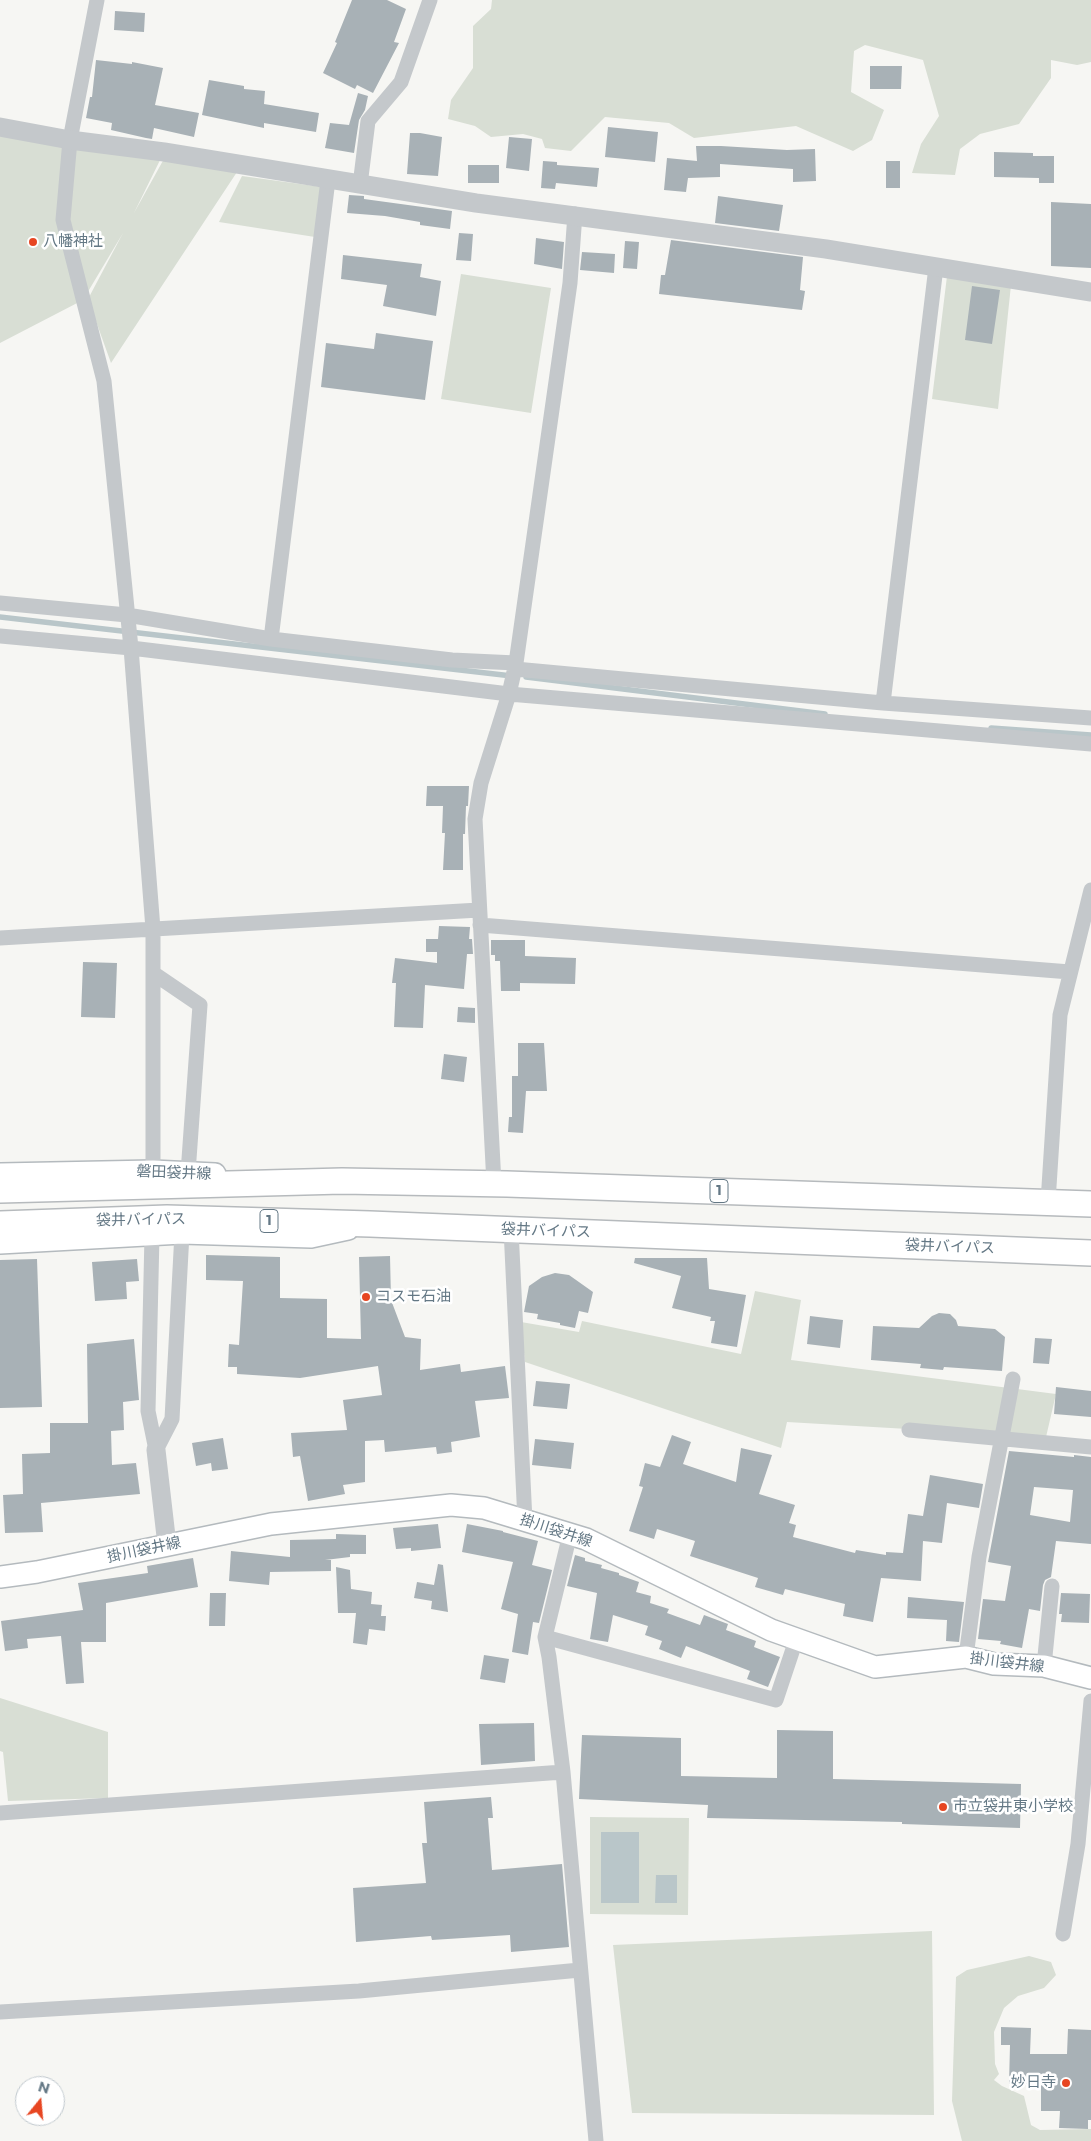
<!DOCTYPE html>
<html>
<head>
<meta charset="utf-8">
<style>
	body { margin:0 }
	#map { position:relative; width:1091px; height:2141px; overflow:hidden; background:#f6f6f3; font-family:Montserrat,sans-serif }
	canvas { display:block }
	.north { position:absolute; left:15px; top:2076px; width:50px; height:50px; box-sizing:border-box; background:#fff; border:1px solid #c1c9ce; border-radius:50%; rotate:17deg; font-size:14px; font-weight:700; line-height:20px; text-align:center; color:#647885 }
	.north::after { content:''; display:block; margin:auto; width:18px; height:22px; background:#e74622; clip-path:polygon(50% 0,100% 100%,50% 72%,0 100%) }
</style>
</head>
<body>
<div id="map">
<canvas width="1091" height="2141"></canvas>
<div class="north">N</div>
</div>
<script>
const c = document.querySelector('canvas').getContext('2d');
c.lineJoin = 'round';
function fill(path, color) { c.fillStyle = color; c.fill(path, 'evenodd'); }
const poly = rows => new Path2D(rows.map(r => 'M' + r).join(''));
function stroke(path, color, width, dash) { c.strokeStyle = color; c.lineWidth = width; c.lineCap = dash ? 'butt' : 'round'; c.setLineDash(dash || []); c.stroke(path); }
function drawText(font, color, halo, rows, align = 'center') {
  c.font = font + ' Montserrat,"Noto Sans JP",sans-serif'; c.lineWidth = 5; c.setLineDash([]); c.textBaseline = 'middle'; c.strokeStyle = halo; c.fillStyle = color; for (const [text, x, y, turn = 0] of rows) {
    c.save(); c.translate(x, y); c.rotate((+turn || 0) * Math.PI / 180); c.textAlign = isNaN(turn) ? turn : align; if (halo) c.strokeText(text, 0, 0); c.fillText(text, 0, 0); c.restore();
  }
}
fill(poly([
	[492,0,1091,0,1091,62,1077,65,1051,60,1051,78,1019,124,980,134,960,149,955,175,912,173,921,144,939,116,923,60,865,45,854,51,851,92,884,110,872,140,853,151,796,126,694,138,669,123,605,117,571,151,545,148,542,139,523,134,491,137,475,126,448,119,451,100,473,68,473,26,491,9],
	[0,127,164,152,134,213,165,157,237,172,111,363,88,299,123,233,83,300,0,343],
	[242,176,322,187,315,237,219,222],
	[461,274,551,288,531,413,441,399],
	[947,276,1011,285,998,409,932,399],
	[755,1291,801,1300,791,1360,1056,1394,1046,1437,787,1422,781,1448,525,1362,521,1322,579,1332,582,1321,741,1354],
	[0,1698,108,1732,108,1798,8,1801,3,1752,0,1751],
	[590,1817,689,1818,688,1915,590,1914],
	[932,1931,934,2115,632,2113,613,1945],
	[1029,1956,1051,1962,1056,1975,1044,1988,1018,1996,1004,2008,994,2032,995,2064,999,2074,994,2080,1002,2086,1024,2096,1031,2125,1040,2130,1091,2129,1091,2141,962,2141,952,2101,956,1977,967,1970]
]), '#d8ded4');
fill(poly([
	[601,1832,639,1832,639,1903,601,1903],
	[656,1875,677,1875,677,1903,655,1903]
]), '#b9c6c9');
stroke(poly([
	[0,617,512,676],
	[526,677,825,714],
	[991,728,1091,735]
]), '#b9c6c9', 5.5);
fill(poly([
	[352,0,387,0,406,9,394,42,399,43,373,93,357,85,355,89,323,73,337,43,335,42],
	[115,11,145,13,144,32,114,30],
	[96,60,132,64,132,62,163,68,155,105,199,113,194,137,154,128,152,139,146,138,111,130,112,123,86,118,90,97,92,97],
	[870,66,902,66,901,89,870,89],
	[209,80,244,86,244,89,265,91,264,104,319,113,316,132,264,123,264,128,202,115],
	[358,93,368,96,365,110,359,120,354,153,325,148,330,123,349,125],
	[608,127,658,132,655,162,605,157],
	[410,133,420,133,442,137,438,176,407,174],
	[509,137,532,139,529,171,506,168],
	[696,146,721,146,787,150,815,149,816,181,793,182,793,169,720,164,720,177,688,178,686,192,664,190,667,158,697,161],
	[994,152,1033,153,1033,156,1054,156,1054,183,1039,183,1039,178,994,177],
	[543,161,557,162,557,165,599,168,597,187,556,183,555,189,541,188],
	[886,161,900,161,900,188,886,188],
	[468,165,499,165,499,183,468,183],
	[349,195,364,196,364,199,452,211,450,229,420,225,420,222,385,216,347,213],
	[718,196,783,205,779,231,715,223],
	[1051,202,1091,204,1091,268,1051,266],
	[459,233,473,234,471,261,456,260],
	[536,238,564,242,562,269,534,264],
	[671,240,803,257,800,290,805,291,802,310,659,294,661,275,665,275],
	[625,241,639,242,637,269,623,268],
	[582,252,615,254,614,273,580,270],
	[343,255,422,264,420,277,441,281,436,316,383,306,387,285,341,279],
	[972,286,1000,290,992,344,965,340],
	[376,333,433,341,425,400,321,387,326,343,374,349],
	[427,786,469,786,468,806,466,806,465,834,463,834,463,870,443,870,445,833,442,833,443,806,426,806],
	[439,926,470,927,469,939,472,939,473,954,467,954,464,989,425,985,423,1028,394,1027,396,983,392,983,395,958,437,963,437,952,426,952,426,939,438,939],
	[491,940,525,940,525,956,576,958,575,984,520,983,520,991,501,991,500,961,495,961,495,955,491,955],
	[83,962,117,963,115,1018,81,1017],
	[458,1007,475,1008,475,1023,457,1022],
	[518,1043,544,1043,547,1091,526,1091,523,1133,508,1132,509,1117,512,1117,512,1076,518,1076],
	[444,1054,467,1057,464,1082,441,1079],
	[206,1255,280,1257,280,1298,327,1299,327,1338,361,1339,359,1257,390,1256,391,1300,405,1337,421,1339,420,1370,460,1364,461,1372,505,1366,509,1398,475,1401,480,1437,451,1442,452,1452,437,1454,436,1447,385,1452,384,1440,365,1441,365,1482,343,1485,345,1494,308,1501,300,1456,293,1457,291,1433,347,1430,343,1400,382,1395,378,1366,300,1378,237,1374,237,1367,228,1367,229,1344,239,1345,243,1281,206,1280],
	[635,1258,707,1258,709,1289,746,1295,737,1347,711,1343,715,1321,710,1321,711,1317,672,1308,681,1276,634,1263],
	[37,1259,42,1407,0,1408,0,1260],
	[137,1259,139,1281,126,1282,127,1299,95,1301,92,1262],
	[555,1273,569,1275,593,1292,588,1313,579,1311,575,1328,560,1325,560,1323,537,1319,538,1314,524,1312,529,1286,542,1277],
	[939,1313,950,1314,956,1320,958,1326,995,1329,1005,1337,1002,1371,944,1367,943,1370,920,1368,921,1364,871,1360,873,1326,919,1328,932,1316],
	[810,1316,843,1320,840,1348,807,1344],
	[1035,1338,1052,1339,1049,1364,1033,1363],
	[134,1339,139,1400,123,1402,124,1430,111,1431,112,1465,136,1463,140,1494,41,1503,43,1532,5,1533,3,1495,23,1494,22,1454,50,1453,50,1423,88,1423,87,1344],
	[536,1381,570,1384,567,1409,533,1406],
	[1056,1387,1091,1391,1091,1417,1054,1414],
	[672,1435,691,1442,683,1464,736,1482,741,1448,772,1455,759,1494,795,1505,789,1523,796,1525,793,1537,855,1553,856,1550,886,1555,886,1552,903,1553,908,1514,923,1516,930,1475,983,1484,979,1508,947,1503,942,1543,923,1541,921,1581,881,1578,873,1622,843,1616,845,1604,785,1589,783,1595,755,1587,758,1578,690,1556,695,1541,657,1529,654,1539,629,1531,643,1487,639,1486,645,1463,660,1467],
	[223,1438,228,1469,212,1471,211,1463,196,1466,192,1443],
	[535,1439,574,1443,571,1469,532,1465],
	[1009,1451,1074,1457,1074,1455,1091,1457,1091,1544,1056,1541,1051,1577,1045,1580,1043,1585,1040,1611,1029,1609,1022,1648,1000,1644,1001,1641,978,1639,983,1599,1005,1601,1011,1566,988,1562],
	[1034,1487,1073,1490,1070,1522,1030,1515],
	[438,1524,441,1548,411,1551,411,1548,396,1549,393,1528],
	[467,1524,503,1531,503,1532,538,1541,532,1565,552,1570,539,1623,533,1622,528,1655,512,1652,518,1614,501,1609,513,1562,462,1552],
	[336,1534,366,1535,366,1554,350,1554,350,1557,325,1560,331,1560,331,1571,270,1572,269,1585,229,1581,231,1551,290,1557,290,1540,336,1539],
	[575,1555,585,1558,585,1561,602,1565,601,1568,619,1573,619,1575,639,1582,636,1592,651,1596,650,1603,669,1609,667,1613,700,1625,704,1615,728,1624,726,1630,756,1641,754,1647,780,1657,768,1687,747,1679,750,1671,686,1646,681,1658,659,1649,662,1641,645,1635,648,1626,613,1615,608,1642,590,1639,597,1593,567,1586],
	[193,1558,198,1587,106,1603,106,1642,81,1642,84,1683,66,1684,61,1636,27,1639,28,1648,5,1651,1,1621,83,1610,78,1583,148,1573,147,1566],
	[438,1564,443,1565,448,1612,431,1609,432,1601,414,1598,417,1582,434,1585],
	[336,1567,350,1570,351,1589,372,1592,371,1604,382,1605,381,1616,386,1616,385,1631,369,1629,367,1645,353,1643,356,1613,338,1613],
	[210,1593,226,1593,225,1626,209,1626],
	[1061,1593,1090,1594,1089,1623,1061,1622,1062,1614,1059,1614],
	[908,1597,964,1602,959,1642,946,1641,947,1620,907,1618],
	[484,1655,509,1659,505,1683,480,1679],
	[534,1723,535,1761,481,1765,479,1724],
	[777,1730,833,1731,833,1779,1021,1784,1020,1828,902,1824,902,1822,707,1818,708,1805,579,1799,582,1735,681,1738,681,1776,777,1778],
	[491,1797,493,1818,488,1818,492,1870,562,1864,569,1947,511,1952,510,1935,432,1940,431,1936,356,1942,353,1888,426,1883,422,1843,427,1843,424,1802],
	[1001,2027,1031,2028,1030,2054,1067,2054,1068,2029,1091,2030,1091,2120,1088,2120,1088,2129,1059,2128,1060,2111,1041,2111,1041,2084,1009,2084,1010,2045,1001,2045]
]), '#a8b1b6');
const secondary = poly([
	[0,1174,153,1171,215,1174],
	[0,1243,182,1233,311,1237,348,1229],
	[0,1577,37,1572,271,1524,451,1505,484,1508,586,1539,771,1630,875,1667,966,1657,994,1664,1044,1666,1091,1678]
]);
const trunk = poly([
	[0,1190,342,1181,507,1184,1091,1204],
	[0,1224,167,1218,370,1224,1091,1253]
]);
stroke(secondary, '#b4babe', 24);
stroke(trunk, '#b6babd', 28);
stroke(poly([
	[97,0,70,140,63,220,104,381,131,648,153,929,153,1171],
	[360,185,368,121,401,82,430,0],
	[0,603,127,615,271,639,452,660,516,663],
	[0,636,131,648,509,694,1091,744],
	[271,639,328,180],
	[515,669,883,703,1091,718],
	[883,703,936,267],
	[480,925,1070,972],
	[0,938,479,910],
	[153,973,200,1005,188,1173],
	[494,1184,475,819,481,783,509,694,516,663,570,283,575,214],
	[1048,1202,1060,1015,1091,890],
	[511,1229,525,1521],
	[152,1235,148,1411,156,1450],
	[909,1430,1091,1447],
	[156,1450,172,1419,182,1233],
	[570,1534,545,1637,549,1657,563,1772,596,2141],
	[545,1637,776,1700,796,1640],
	[966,1657,979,1557,1013,1379],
	[1044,1666,1052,1586],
	[0,1813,563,1772],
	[1063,1934,1078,1844,1091,1701],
	[0,2012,359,1991,580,1970]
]), '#c4c8cb', 15);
stroke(poly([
	[0,127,70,140,164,152,476,203,826,249,1091,292],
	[156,1450,167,1545]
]), '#c4c8cb', 19);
stroke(secondary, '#fff', 21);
stroke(trunk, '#fff', 25);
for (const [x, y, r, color] of [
	[33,242,5,"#e74622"],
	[366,1297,5,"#e74622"],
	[943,1807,5,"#e74622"],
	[1066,2083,5,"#e74622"]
]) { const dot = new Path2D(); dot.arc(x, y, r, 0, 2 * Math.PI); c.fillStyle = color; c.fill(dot); stroke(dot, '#fff', 2); }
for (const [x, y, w] of [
	[719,1191,18],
	[269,1221,18]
]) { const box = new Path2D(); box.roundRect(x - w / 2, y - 11.5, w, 23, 4); c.fillStyle = '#fff'; c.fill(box); stroke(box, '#647885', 1); }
drawText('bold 14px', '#647885', null, [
	["1",719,1191],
	["1",269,1221]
]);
drawText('15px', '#647885', '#fff', [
	["八幡神社",43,242],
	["コスモ石油",376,1297],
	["市立袋井東小学校",953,1807],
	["妙日寺",1056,2083,"right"]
], 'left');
drawText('15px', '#647885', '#fff', [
	["磐田袋井線",174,1173,2],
	["袋井バイパス",141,1220,-1],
	["袋井バイパス",546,1231,2],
	["袋井バイパス",950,1247,2],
	["掛川袋井線",556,1531,18],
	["掛川袋井線",144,1550,-12],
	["掛川袋井線",1007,1663,7]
]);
</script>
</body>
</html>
